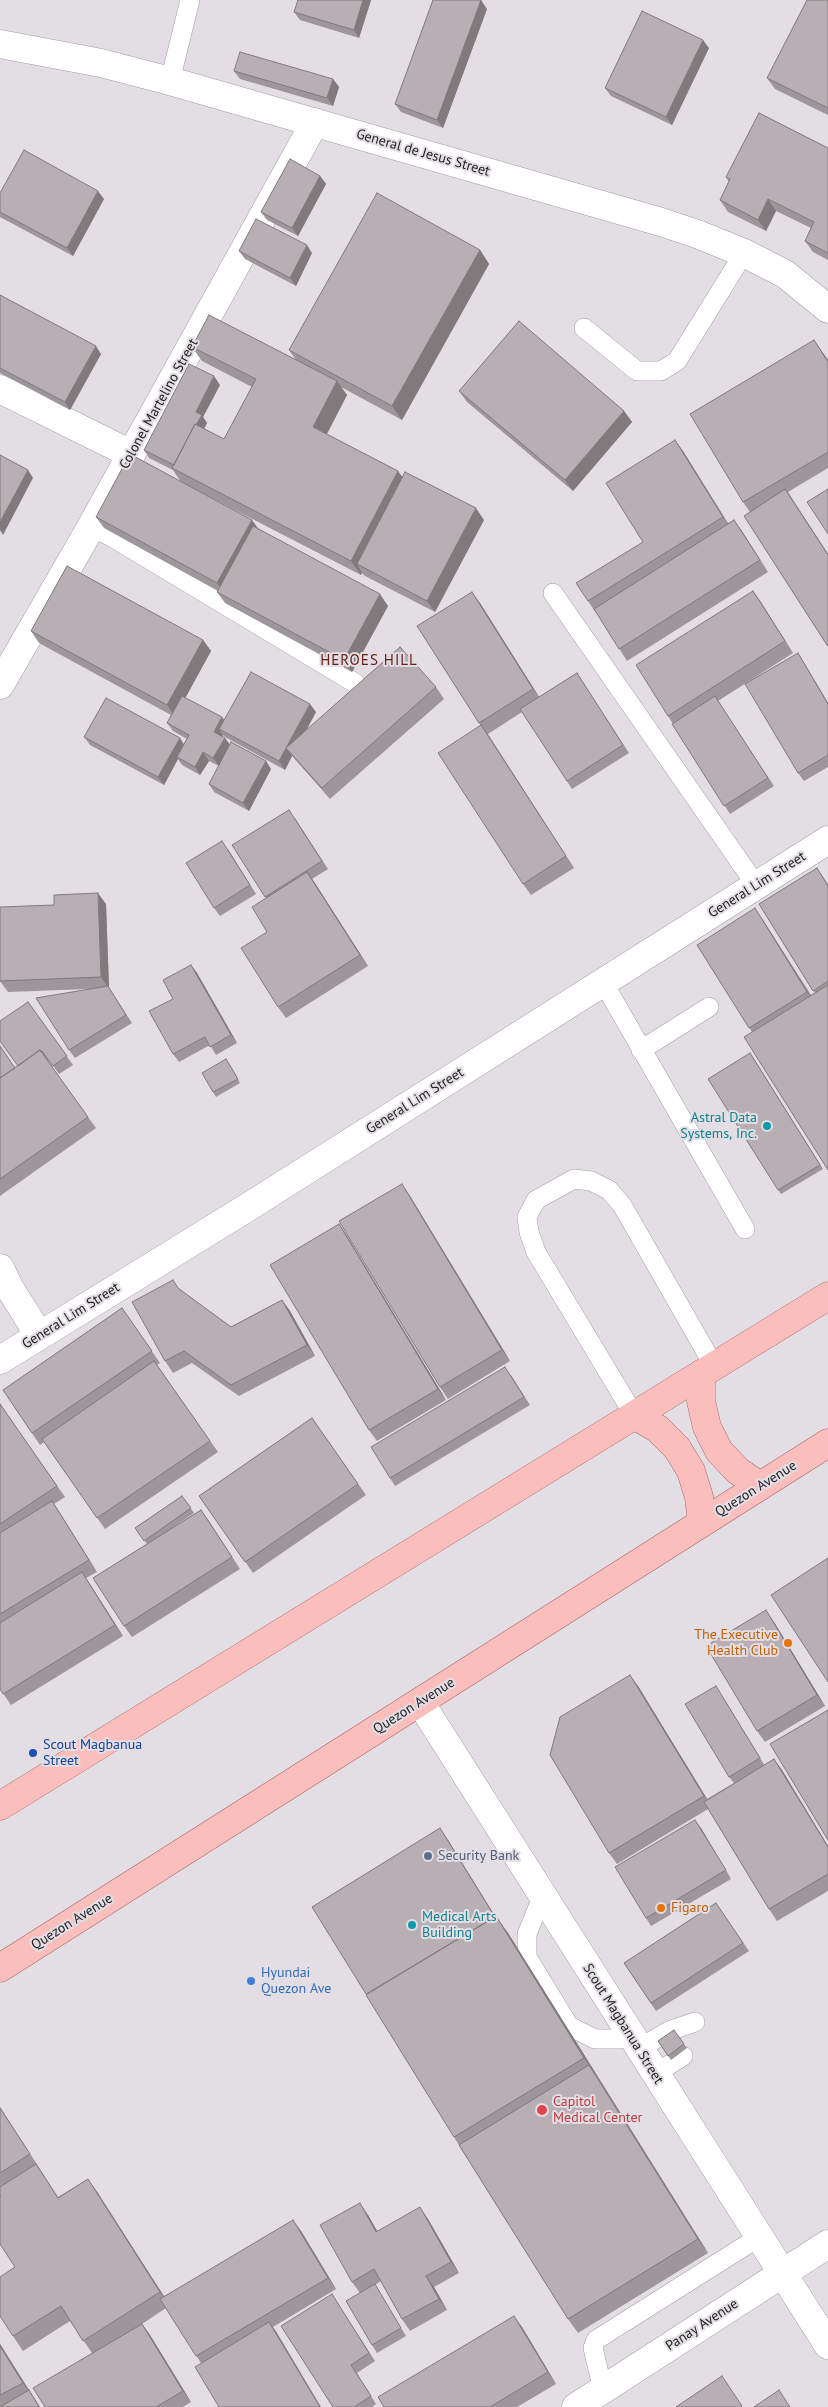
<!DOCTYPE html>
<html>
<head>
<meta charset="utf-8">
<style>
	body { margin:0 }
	canvas { display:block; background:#e3dee4 }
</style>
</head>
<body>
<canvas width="828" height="2407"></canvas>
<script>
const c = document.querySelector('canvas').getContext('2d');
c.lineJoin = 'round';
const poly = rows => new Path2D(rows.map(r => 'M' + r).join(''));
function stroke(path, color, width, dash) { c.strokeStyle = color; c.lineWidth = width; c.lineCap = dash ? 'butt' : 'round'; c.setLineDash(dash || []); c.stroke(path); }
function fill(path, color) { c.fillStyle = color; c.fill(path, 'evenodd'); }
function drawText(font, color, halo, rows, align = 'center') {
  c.font = font + ' "PT Sans",sans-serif'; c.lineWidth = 4; c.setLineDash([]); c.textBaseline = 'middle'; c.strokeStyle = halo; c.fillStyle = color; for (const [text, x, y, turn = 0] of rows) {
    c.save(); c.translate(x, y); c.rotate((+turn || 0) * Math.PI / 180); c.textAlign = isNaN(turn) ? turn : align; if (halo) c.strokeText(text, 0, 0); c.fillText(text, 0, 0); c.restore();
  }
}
const lane = poly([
	[170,81,190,0],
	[584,328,637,371,661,371,677,361,744,253],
	[91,527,112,537,355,683],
	[553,593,756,885],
	[603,982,745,1229],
	[641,1050,709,1007],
	[634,1415,536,1252,529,1232,527,1217,536,1200,574,1179,591,1181,609,1190,622,1205,714,1366],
	[543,1895,527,1934,527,1957,569,2026,595,2039,619,2039,632,2037],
	[640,2048,669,2031,695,2022],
	[655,2074,683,2056],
	[603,2390,593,2348,596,2340,759,2237]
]);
const street = poly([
	[0,44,101,63,170,81,661,222,697,234,744,253,785,274,828,309],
	[0,389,131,454],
	[0,685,91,527,315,122],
	[0,1268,9,1287,39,1335],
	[0,1360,245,1209,828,840],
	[420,1702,828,2345],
	[576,2407,828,2244]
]);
const primary = poly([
	[701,1374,701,1401,707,1427,719,1451,738,1471,760,1486],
	[634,1415,658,1429,677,1448,691,1471,699,1497,702,1523],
	[0,1806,828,1296],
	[0,1968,828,1443]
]);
stroke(lane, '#a19ca2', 20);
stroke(street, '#a19ca2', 29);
stroke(primary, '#ac6a6a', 29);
stroke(lane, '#fff', 19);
stroke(street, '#fff', 28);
stroke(primary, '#fabebd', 28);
fill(poly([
	[298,0,371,0,359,38,300,20,294,12],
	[828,0,828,115,775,89,767,78],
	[487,9,443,128,401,112,395,104],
	[709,48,672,125,611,96,605,88],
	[234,71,333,79,339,87,333,106,240,79],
	[828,148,828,260,813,252,805,241,811,228,776,211,766,231,728,212,720,200,729,182,726,177],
	[320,176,326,184,298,236,267,220,261,212],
	[0,193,104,199,73,256,0,217],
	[480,250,489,264,402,420,341,387,347,395,327,434,402,477,484,520,435,612,365,576,362,573,361,575,200,492,258,529,388,606,352,672,225,603,217,592,218,591,104,528,96,517,181,482,173,470,149,458,144,450,220,385,203,417,207,423,204,429,224,439,252,387,202,361,192,347,296,360,289,350],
	[239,251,312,253,296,286,245,259],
	[0,295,101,354,70,410,0,373],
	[814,340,828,360,828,468,788,492,828,554,828,647,744,516,750,512,743,502],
	[459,391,624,411,632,422,573,491,467,402],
	[683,451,728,523,734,520,768,572,627,661,596,612,596,613,588,601,643,542],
	[753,591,793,653,718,701,774,786,730,814,668,716],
	[480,603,539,697,577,673,629,753,572,789,522,712,488,734,574,868,531,895,523,884,481,726,417,626],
	[31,631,203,640,211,651,185,698,224,720,316,712,306,731,436,687,444,699,330,799,292,756,285,770,225,737,223,735,222,736,230,745,271,769,249,811,214,792,209,784,219,766,209,761,200,775,182,765,178,759,164,785,90,745,84,737,184,744,187,739,173,731,167,723,171,715,39,643],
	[798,653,803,661,828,703,828,767,804,781,798,773],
	[295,818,328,869,312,879,368,966,286,1018,278,1007,267,932,266,898,232,845],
	[228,849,256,894,220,916,214,908],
	[817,868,828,884,828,1170,752,1032,697,945,763,920,811,995,815,993,759,904],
	[106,904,109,988,132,1023,75,1058,69,1050,87,989,8,992,0,981],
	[191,965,197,973,237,1043,216,1055,210,1045,179,1062,173,1054],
	[28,1002,73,1065,59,1074,48,1059,47,1060,96,1128,0,1196,0,1046,15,1068,18,1066],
	[753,1057,823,1169,781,1194,708,1079],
	[229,1063,240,1083,216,1097,213,1092],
	[410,1196,510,1361,448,1399,440,1387],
	[339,1224,347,1236,446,1400,377,1441,369,1430],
	[180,1290,231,1327,282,1300,290,1311,315,1356,239,1396,192,1363,173,1373,165,1361],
	[122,1308,160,1363,157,1365,218,1452,105,1529,44,1442,40,1445,3,1390],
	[511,1375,530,1405,395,1486,390,1478],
	[0,1404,65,1497,54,1504,97,1572,86,1578,123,1636,11,1705,0,1689],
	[312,1418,366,1495,253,1573,199,1496],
	[182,1496,194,1513,166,1532,201,1510,240,1569,132,1637,124,1626,147,1544,135,1528],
	[774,1622,825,1706,765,1742,757,1731],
	[638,1686,707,1799,734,1783,729,1777,716,1686,764,1765,774,1759,782,1770,828,1846,828,1891,777,1921,769,1909,708,1809,617,1864,609,1853],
	[701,1828,731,1879,651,1926,646,1918],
	[448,1840,495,1916,508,1933,708,2253,578,2333,568,2319,454,2137],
	[716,1903,749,1951,656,2011,624,1963],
	[674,2030,687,2048,671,2060,658,2041],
	[0,2107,58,2197,88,2179,164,2296,301,2231,336,2289,273,2327,277,2333,201,2363,166,2308,142,2324,150,2335,191,2402,183,2407,45,2407,92,2353,70,2321,23,2351,13,2336,15,2267,1,2196,0,2194],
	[368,2215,377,2231,428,2219,459,2273,434,2287,447,2310,410,2331,402,2319,381,2281,375,2285,406,2336,377,2353,372,2345,360,2293,352,2282],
	[337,2302,375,2361,357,2373,376,2404,372,2407,333,2407],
	[522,2327,556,2384,517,2407,384,2407],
	[0,2344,29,2390,40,2407,0,2407]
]), '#9d969a');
fill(poly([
	[363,0,371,0,359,38,354,30],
	[481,0,487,9,443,128,437,120],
	[703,40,709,48,672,125,666,117],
	[333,79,339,87,333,106,327,98],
	[320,176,326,184,298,236,292,228],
	[98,191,104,199,73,256,67,248],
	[768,199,776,211,766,231,758,220],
	[307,245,312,253,296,286,290,278],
	[480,250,489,264,402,420,392,406],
	[814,340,828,360,828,362],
	[96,346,101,354,70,410,65,402],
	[214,376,220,385,203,417,207,423,181,473,196,412],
	[337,381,347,395,323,441,313,427],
	[624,411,632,422,573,491,565,480],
	[675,440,683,451,731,529,723,517],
	[28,470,33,478,3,535,0,530,0,522],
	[398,471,408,485,357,564,362,573,361,575,351,561],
	[785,489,828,554,828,555],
	[476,508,484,520,435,612,427,601],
	[252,520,260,531,225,594,217,583],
	[734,520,742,531,768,572,760,560],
	[753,591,761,602,793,653,785,641],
	[472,592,480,603,541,700,533,689],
	[380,594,388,606,352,672,344,660],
	[203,640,211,651,175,717,167,705],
	[798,653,803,661,828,703,828,704],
	[310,704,316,712,293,755,286,748,292,756,285,770,279,761],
	[222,717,228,725,219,729,223,735,220,740,214,732],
	[481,725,489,737,574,868,566,856],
	[180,738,185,746,177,757,178,759,164,785,158,777],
	[225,738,231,746,219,766,213,758],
	[203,752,209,761,200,775,195,767],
	[266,761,271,769,249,811,243,803],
	[307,872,315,883,368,966,360,955],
	[98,893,106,904,109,988,132,1023,101,977],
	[755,908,763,920,815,1003,807,992],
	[191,965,197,973,237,1043,231,1035],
	[402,1184,410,1196,510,1361,502,1350],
	[339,1224,347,1236,446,1400,438,1389],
	[282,1300,290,1311,315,1356,307,1345],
	[52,1501,60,1513,97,1572,89,1560],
	[201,1510,209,1521,240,1569,232,1557],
	[82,1572,90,1584,123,1636,115,1625],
	[766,1610,774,1622,825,1706,817,1695],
	[630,1675,638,1686,712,1807,704,1796],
	[716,1686,721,1694,766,1767,760,1758],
	[774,1759,782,1770,828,1846,828,1847],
	[695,1820,701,1828,731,1879,726,1870],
	[440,1828,448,1840,504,1931,496,1920],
	[496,1916,508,1933,708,2253,698,2239,596,2075,584,2058],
	[88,2179,98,2193,170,2306,160,2292],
	[360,2203,368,2215,384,2243,376,2232],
	[420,2207,428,2219,459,2273,451,2262],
	[293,2220,301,2231,336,2289,328,2278],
	[426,2276,434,2287,447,2310,439,2299],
	[514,2316,522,2327,556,2384,548,2372],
	[269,2322,277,2333,321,2407,320,2407],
	[142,2324,150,2335,191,2402,183,2391],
	[0,2344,30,2392,29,2390,40,2407,39,2407,23,2383,0,2346]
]), '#807a7d');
const building = poly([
	[298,0,363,0,354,30,294,12,298,0],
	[433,0,481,0,437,120,395,104,433,0],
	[807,0,828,0,828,108,767,78,807,0],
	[642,11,703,40,666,117,605,88,642,11],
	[240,52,333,79,327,98,234,71,240,52],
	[759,113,828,148,828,253,805,241,814,222,768,199,758,220,720,200,730,179,726,177,759,113],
	[24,150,98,191,67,248,0,212,0,193,24,150],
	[290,159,320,176,292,228,261,212,290,159],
	[377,193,480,250,392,406,289,350,377,193],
	[256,219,307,245,290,278,239,251,256,219],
	[0,295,96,346,65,402,0,368,0,295],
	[209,315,337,381,313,427,398,471,351,561,172,468,195,424,224,439,256,379,192,347,209,315],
	[519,321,624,411,565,480,459,391,519,321],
	[814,340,828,362,828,452,743,502,690,414,814,340],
	[189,364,214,376,196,412,202,415,196,425,195,424,174,465,144,450,189,364],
	[675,440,723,517,588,601,576,583,643,542,606,483,675,440],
	[130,454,252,520,217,583,96,517,130,454],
	[0,455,28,470,0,522,0,455],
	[405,472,476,508,427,601,357,564,405,472],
	[785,489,828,555,828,644,827,645,744,516,785,489],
	[828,489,828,534,807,502,828,489],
	[734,520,760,560,619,649,594,609,734,520],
	[253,526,380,594,344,660,217,592,253,526],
	[67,566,203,640,167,705,31,631,67,566],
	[753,591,785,641,668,716,636,665,753,591],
	[472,592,533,689,479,723,417,626,472,592],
	[400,647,436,687,322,788,286,748,400,647],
	[798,653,828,704,828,755,798,773,745,684,798,653],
	[251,672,310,704,279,761,219,729,251,672],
	[577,673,623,745,567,781,520,709,577,673],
	[182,696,222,717,214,732,225,738,213,758,203,752,195,767,177,757,189,735,167,723,182,696],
	[715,696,768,778,724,806,672,724,715,696],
	[106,698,180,738,158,777,84,737,106,698],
	[481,725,566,856,523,884,438,753,481,725],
	[231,742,266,761,243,803,209,784,231,742],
	[289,810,322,861,265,897,232,845,289,810],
	[222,841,250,885,214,908,186,863,222,841],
	[817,868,828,886,828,981,813,991,759,904,817,868],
	[307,872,360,955,278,1007,241,948,267,932,252,907,307,872],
	[98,893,101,977,0,981,0,907,54,905,54,895,98,893],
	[755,908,807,992,749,1028,697,945,755,908],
	[191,965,231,1035,210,1047,205,1037,173,1054,149,1011,173,999,163,980,191,965],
	[828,985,828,1170,744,1037,828,985],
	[108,986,126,1015,69,1050,36,998,108,986],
	[28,1002,67,1056,53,1066,42,1051,41,1052,40,1050,18,1066,0,1041,0,1021,28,1002],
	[0,1046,15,1068,0,1078,0,1046],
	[40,1050,88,1117,0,1179,0,1078,40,1050],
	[750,1053,820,1165,778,1190,708,1079,750,1053],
	[226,1059,238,1079,213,1092,202,1073,226,1059],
	[402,1184,502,1350,440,1387,339,1221,402,1184],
	[339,1224,438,1389,369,1430,270,1265,339,1224],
	[173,1280,178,1288,231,1327,282,1300,307,1345,231,1385,184,1351,165,1361,132,1302,173,1280],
	[122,1308,152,1351,32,1433,3,1390,122,1308],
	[154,1361,210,1441,97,1518,42,1439,154,1361],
	[505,1367,524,1397,390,1478,371,1447,505,1367],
	[0,1404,57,1486,0,1524,0,1404],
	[312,1418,358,1484,245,1562,199,1496,312,1418],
	[182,1496,191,1508,144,1541,135,1528,182,1496],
	[52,1501,89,1560,0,1614,0,1533,52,1501],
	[201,1510,232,1557,124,1626,93,1578,201,1510],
	[828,1558,828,1682,771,1595,828,1558],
	[82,1572,115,1625,3,1694,0,1689,0,1623,82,1572],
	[766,1610,817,1695,757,1731,706,1646,766,1610],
	[630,1675,704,1796,609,1853,550,1755,560,1717,630,1675],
	[716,1686,760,1758,729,1777,685,1704,716,1686],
	[828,1710,828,1840,770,1744,828,1710],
	[774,1759,828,1847,828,1874,769,1909,704,1802,774,1759],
	[695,1820,726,1870,646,1918,615,1867,695,1820],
	[440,1828,495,1917,366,1994,312,1907,440,1828],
	[716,1903,743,1943,651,2003,624,1963,716,1903],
	[496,1916,584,2058,454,2137,366,1995,496,1916],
	[674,2030,684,2044,668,2056,658,2041,674,2030],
	[589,2065,698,2239,568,2319,459,2145,589,2065],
	[0,2108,30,2154,0,2173,0,2108],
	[36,2164,58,2198,88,2179,160,2292,83,2341,61,2306,13,2336,0,2316,0,2277,15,2267,0,2244,0,2197,1,2196,0,2194,0,2187,36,2164],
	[360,2203,376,2232,420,2207,451,2262,426,2276,439,2299,402,2319,374,2269,352,2282,320,2225,360,2203],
	[293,2220,328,2278,196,2356,160,2299,293,2220],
	[375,2284,401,2328,372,2345,346,2301,375,2284],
	[332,2294,369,2353,351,2365,371,2396,354,2407,333,2407,281,2326,332,2294],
	[514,2316,548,2372,490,2407,384,2407,378,2397,514,2316],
	[269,2322,320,2407,219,2407,195,2367,269,2322],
	[142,2324,183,2391,156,2407,45,2407,33,2388,142,2324],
	[0,2346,23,2383,0,2395,0,2346],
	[722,2376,742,2406,740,2407,676,2407,722,2376],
	[29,2390,39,2407,0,2407,29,2390],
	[779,2390,790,2407,754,2407,779,2390]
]);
fill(building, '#b7afb3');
stroke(building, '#807a7d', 1);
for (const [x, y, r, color] of [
	[767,1126,5,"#0f9aa8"],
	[788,1643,5,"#e8710a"],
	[33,1753,5,"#1a4fb4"],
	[428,1856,5,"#5c6f8a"],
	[661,1908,5,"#e8710a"],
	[412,1925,5,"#0f9aa8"],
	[251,1981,5,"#3f7fe0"],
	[542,2110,6,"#e0444e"]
]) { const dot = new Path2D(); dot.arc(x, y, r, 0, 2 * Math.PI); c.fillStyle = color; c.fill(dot); stroke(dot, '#e3dee4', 2); }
drawText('14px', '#232123', '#e3dee4', [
	["General de Jesus Street",423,153,16],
	["Colonel Martelino Street",159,404,-61],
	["General Lim Street",757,885,-32],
	["General Lim Street",415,1101,-32],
	["General Lim Street",71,1316,-32],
	["Quezon Avenue",756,1489,-32],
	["Quezon Avenue",414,1706,-32],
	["Quezon Avenue",72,1922,-32],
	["Scout Magbanua Street",623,2024,58],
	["Panay Avenue",702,2325,-33]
]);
drawText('14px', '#0d838f', '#e3dee4', [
	["Astral Data",757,1118],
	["Systems, Inc.",757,1134],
	["Medical Arts",422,1917,"left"],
	["Building",422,1933,"left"]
], 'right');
drawText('14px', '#c56008', '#e3dee4', [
	["The Executive",778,1635],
	["Health Club",778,1651],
	["Figaro",671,1908,"left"]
], 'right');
drawText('14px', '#164399', '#e3dee4', [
	["Scout Magbanua",43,1745],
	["Street",43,1761]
], 'left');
drawText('14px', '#4e5e75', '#e3dee4', [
	["Security Bank",438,1856]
], 'left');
drawText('14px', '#366cbe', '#e3dee4', [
	["Hyundai",261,1973],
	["Quezon Ave",261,1989]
], 'left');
drawText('14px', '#be3a42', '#e3dee4', [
	["Capitol",553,2102],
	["Medical Center",553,2118]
], 'left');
c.letterSpacing = '1px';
drawText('15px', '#632015', '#e3dee4', [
	["HEROES HILL",369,661]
]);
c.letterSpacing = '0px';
</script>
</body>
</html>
